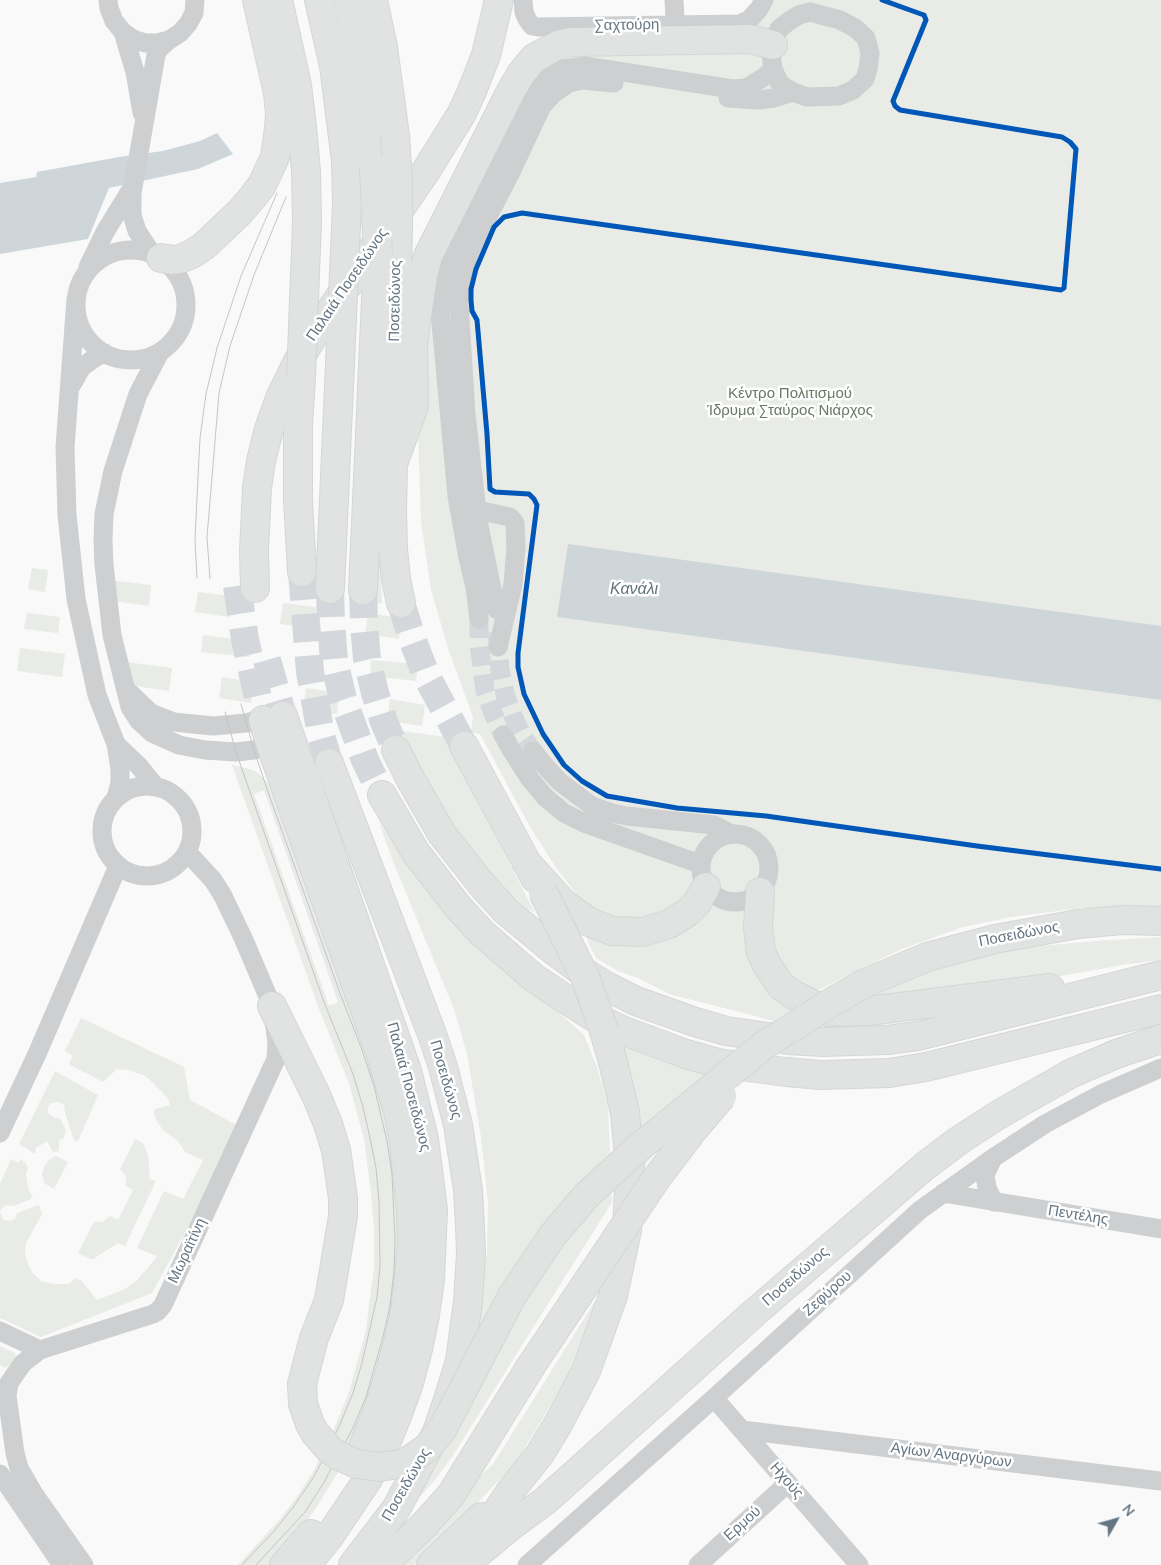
<!DOCTYPE html>
<html>
<head>
<meta charset="utf-8">
<style>
	body { margin:0 }
	#map { position:relative; width:1161px; height:1565px; overflow:hidden; background:#f9f9f9; font-family:"Nunito Sans",sans-serif }
	canvas { display:block }
	.north { position:absolute; left:1091px; top:1495px; width:50px; height:50px; -webkit-text-stroke:4px #fff; paint-order:stroke; rotate:52deg; font-size:14px; font-weight:700; line-height:20px; text-align:center; color:#657683 }
	.north::after { content:''; display:block; margin:auto; width:18px; height:22px; background:#657683; clip-path:polygon(50% 0,100% 100%,50% 72%,0 100%) }
</style>
</head>
<body>
<div id="map">
<canvas width="1161" height="1565"></canvas>
<div class="north">N</div>
</div>
<script>
const c = document.querySelector('canvas').getContext('2d');
c.lineJoin = 'round';
function fill(path, color) { c.fillStyle = color; c.fill(path, 'evenodd'); }
const poly = rows => new Path2D(rows.map(r => 'M' + r).join(''));
function stroke(path, color, width, dash) { c.strokeStyle = color; c.lineWidth = width; c.lineCap = dash ? 'butt' : 'round'; c.setLineDash(dash || []); c.stroke(path); }
function drawText(font, color, halo, rows, align = 'center') {
  c.font = font + ' "Nunito Sans",sans-serif'; c.lineWidth = 5; c.setLineDash([]); c.textBaseline = 'middle'; c.strokeStyle = halo; c.fillStyle = color; for (const [text, x, y, turn = 0] of rows) {
    c.save(); c.translate(x, y); c.rotate((+turn || 0) * Math.PI / 180); c.textAlign = isNaN(turn) ? turn : align; if (halo) c.strokeText(text, 0, 0); c.fillText(text, 0, 0); c.restore();
  }
}
fill(poly([
	[769,0,1161,0,1161,908,1082,908,1011,917,963,927,902,949,866,966,814,992,774,1021,669,994,638,978,618,971,596,958,588,942,576,894,555,866,530,827,480,734,471,732,473,717,449,651,431,590,421,521,418,434,440,210,509,68,524,47,541,39,573,33,752,29],
	[380,509,380,556,382,603,372,604,372,567],
	[32,568,48,570,45,592,28,589],
	[102,579,151,585,149,606,100,599],
	[198,592,233,596,230,617,195,612],
	[283,603,317,607,314,628,280,624],
	[27,613,60,617,58,633,24,629],
	[368,613,402,618,399,639,365,634],
	[203,635,251,641,249,657,201,652],
	[20,648,65,654,62,677,17,671],
	[371,660,418,664,416,681,370,676],
	[126,662,172,668,169,691,122,684],
	[222,677,253,682,251,703,219,698],
	[306,688,339,693,337,714,303,710],
	[390,699,425,705,422,726,387,721],
	[402,731,446,737,462,771,535,913,526,908,503,887,473,856,451,825,414,761],
	[232,765,250,769,257,772,272,787,376,1071,394,1137,403,1321,349,1454,318,1505,303,1527,268,1565,238,1565,280,1519,296,1498,313,1472,332,1434,349,1392,366,1330,374,1266,374,1232,371,1192,364,1139,349,1084,319,1009],
	[264,790,338,1002,329,1006,254,794],
	[379,822,422,885,466,930,584,1035,597,1067,608,1108,612,1202,452,1457,434,1481,401,1518,473,1341,487,1253,488,1201,481,1137,467,1054,454,1009,392,859],
	[1161,937,1161,960,1128,964,1049,978,892,996,868,997,915,976,976,957,1031,947,1095,941],
	[81,1018,184,1067,190,1100,242,1128,152,1293,41,1337,0,1318,0,1184,11,1159,18,1163,21,1159,26,1164,28,1168,26,1173,28,1188,33,1198,14,1206,6,1205,2,1208,0,1213,4,1220,10,1221,15,1219,17,1213,39,1205,42,1214,26,1243,25,1250,26,1259,32,1272,41,1281,52,1284,69,1284,76,1278,82,1281,97,1300,125,1289,136,1281,153,1262,157,1256,137,1248,164,1191,183,1199,203,1160,185,1152,178,1141,163,1130,156,1120,154,1112,155,1109,170,1105,168,1098,149,1079,143,1075,128,1070,117,1069,103,1082,70,1065,69,1064,73,1056,65,1051],
	[622,1042,734,1057,656,1150,642,1170,639,1123,632,1079],
	[55,1071,98,1095,79,1139,76,1142,74,1140,65,1113,64,1105,59,1102,51,1103,48,1107,48,1113,55,1118,60,1118,66,1130,64,1138,59,1140,59,1151,55,1152,52,1151,47,1141,36,1148,35,1154,19,1144],
	[135,1139,143,1143,148,1155,150,1179,156,1181,125,1246,118,1243,93,1259,90,1259,78,1253,94,1222,102,1222,110,1216,118,1220,133,1190,126,1186,126,1176,120,1169],
	[56,1156,68,1162,54,1189,44,1183,42,1175,44,1167,49,1160],
	[602,1290,569,1372,542,1420,517,1461,462,1519,414,1565,393,1565,447,1507,493,1464],
	[0,1346,15,1353,16,1358,13,1363,5,1368,0,1365]
]), '#e8ebe6');
fill(poly([
	[217,133,233,154,198,169,109,188,88,239,0,254,0,183,36,177,37,172,119,157,163,151,200,141],
	[568,544,1161,626,1161,700,557,617]
]), '#ced6d9');
stroke(poly([
	[479,619,479,643,485,691,493,713,503,735],
	[497,632,500,670,505,694,513,716,523,737,533,751]
]), '#d4d8dc', 19, [19, 9]);
stroke(poly([
	[237,586,245,639,263,720],
	[267,660,283,716]
]), '#d4d8dc', 28, [28, 14]);
stroke(poly([
	[302,572,310,672,321,735,329,763],
	[330,589,331,623,334,661,343,699,365,760,382,795],
	[363,590,364,625,367,659,375,693,384,722,396,750],
	[401,603,413,641,426,675,464,746]
]), '#d4d8dc', 28, [28, 14]);
const primary = poly([
	[255,588,254,551,257,488,261,461,269,429,280,398,298,361,317,330,426,171,462,113,472,91,486,55,499,0],
	[283,716,407,1071,424,1139,433,1210,430,1280,425,1315,418,1349,409,1383,397,1416,384,1448,368,1479,329,1537,306,1565],
	[263,720,271,746,380,1052,398,1111,404,1142,411,1210,412,1243,409,1276,405,1311,398,1343,389,1376,379,1408,362,1450],
	[284,1565,311,1534]
]);
const trunk = poly([
	[278,0,297,85,302,127,306,171,307,222],
	[319,0,334,66,346,161,347,204],
	[348,0,353,22,369,119,374,167],
	[373,0,383,47,395,136],
	[398,227,392,511,393,549,396,579,401,603],
	[161,258,173,260,180,259,192,254,204,246,239,213,252,198,262,185,275,157,279,128,280,113,278,93,257,0],
	[301,378,298,425,298,500,302,572],
	[392,467,414,406,413,343,423,276,428,256,511,91,521,74,534,58,558,45,571,42,750,39,773,45],
	[330,589,342,318],
	[363,590,378,255],
	[464,746,535,878],
	[396,750,411,780,442,834,483,886,506,911,553,950,580,970,608,987,636,1001,695,1022,726,1031,789,1040,823,1042,887,1040,918,1036,1161,975],
	[329,763,432,1034,443,1067,458,1125,468,1190,470,1226,471,1254,468,1301,460,1361,448,1400,437,1432,396,1509,353,1565],
	[382,795,416,853,458,907,482,933,534,978,564,998,592,1016,624,1031,686,1054,718,1063,786,1072,821,1075,889,1073,926,1067,1161,1009],
	[526,862,564,904,589,922,612,931,643,932,669,924,688,912,697,903,706,887],
	[760,892,758,928,761,952,767,965,781,986,794,995,828,1012,869,1011,1050,988],
	[865,983,927,957,995,939,1078,924,1123,920,1161,921],
	[272,1006,316,1095,328,1124,336,1150,343,1198,343,1216,329,1300],
	[473,1544,485,1530,512,1489,540,1454,557,1426,586,1371,613,1296,627,1230,630,1166,625,1113,613,1062,604,1031],
	[383,1565,424,1525,451,1495,531,1366],
	[431,1565,481,1517],
	[464,1565,511,1526,545,1501,754,1313,925,1166,958,1141,998,1115,1070,1074,1116,1054,1161,1039]
]);
stroke(primary, '#d5d6d7', 30);
stroke(trunk, '#d5d6d6', 30);
stroke(poly([
	[108,0,109,8,114,21,123,32,133,39,145,43,157,43,169,40,180,33,188,24,194,13,195,0],
	[523,0,524,12,527,19,532,26,538,27,739,24,749,20,759,9,764,0],
	[674,0,676,36],
	[810,12,840,20,855,28,866,38,870,53,868,69,865,79,853,90,839,96,807,97,793,92,780,84,773,69,771,54,774,40,779,29,789,21,799,15,810,12],
	[123,32,135,72,142,113],
	[728,98,759,100,774,98,793,92],
	'76 305a55 55 0 1 1 110 0a55 55 0 1 1-110 0Z',
	[152,254,137,231,132,215,132,193,156,55,159,49,169,40],
	[88,267,105,232,132,188],
	[76,299,65,447,67,515,76,599,97,695,116,744,120,769,120,783,117,794,115,799],
	[160,352,138,394,113,471,104,514,103,540,104,565,112,635,130,707,139,721,152,733,179,745,205,750,236,752,254,750,282,743],
	[71,386,82,367,96,357,105,353],
	[477,510,510,517,515,523,516,547,513,584,498,647],
	[496,609,478,521,466,414,459,304,461,280,466,263,473,245,511,172,542,106,554,93,569,83,582,80,614,83],
	[479,619,475,587,468,558,457,496,440,312,443,284,448,260,457,238,522,110,532,96,547,79,564,69,585,66,732,89,746,88,764,77,773,69],
	[129,692,151,713,174,722,213,726,246,723,273,718],
	[503,735,512,751,530,779,545,797,564,813,584,823,700,864],
	[116,744,139,766,155,786],
	[533,751,545,766,560,782,592,806,612,813,627,816,714,825,732,834],
	'102 831a45 45 0 1 1 90 0a45 45 0 1 1-90 0Z',
	'701 868a34 34 0 1 1 68 0a34 34 0 1 1-68 0Z',
	[0,1133,37,1054,118,866],
	[993,1158,985,1175,987,1188,994,1202],
	[943,1193,1161,1229],
	[0,1331,40,1350],
	[714,1398,859,1565],
	[742,1430,1161,1481],
	[0,1474,62,1565],
	[84,1565,34,1494,19,1468,15,1453,7,1396,9,1383,23,1363,40,1350,153,1314,158,1311,163,1305,276,1059,277,1043,272,1006,244,940,223,896,213,880,187,852],
	[527,1565,714,1398,920,1210,993,1158,1045,1124,1101,1094,1161,1068],
	[698,1565,788,1483]
]), '#cecfd0', 19);
stroke(primary, '#e1e2e2', 28);
stroke(trunk, '#e1e2e2', 28);
stroke(poly([
	[197,578,195,540,198,477,200,438,206,394,217,348,241,276,277,193],
	[210,579,207,537,219,393,230,346,254,275,286,197],
	[241,704,254,750,267,789,341,996,361,1047,374,1086,387,1141,392,1174,395,1239,394,1271,390,1306,383,1337,366,1397,353,1428,323,1484,305,1512,256,1565],
	[225,712,236,752,251,795,324,1002,353,1074,363,1107,370,1138,376,1168,379,1201,380,1266,377,1297,362,1363,353,1393,341,1422,328,1450,313,1478,294,1506,274,1531,242,1565]
]), '#c3c5c6', 1);
const trunkBridge = poly([
	[395,136,398,181,398,227],
	[374,167,378,255],
	[342,318,347,204],
	[301,378,307,222],
	[543,892,586,979,604,1031],
	[792,1028,835,1000,865,983],
	[329,1300,314,1338,302,1384,303,1404,310,1424,315,1433,329,1449,337,1455,357,1464,379,1467,400,1464,410,1460,428,1447,442,1430,512,1296,553,1235,587,1195,636,1150,763,1046,806,1018],
	[531,1366,656,1179,693,1130,722,1096]
]);
stroke(trunkBridge, '#d5d6d6', 30, []);
stroke(trunkBridge, '#e1e2e2', 28);
stroke(poly([
	[882,0,921,14,924,15,926,20,893,101,895,106,900,110,1062,137,1070,142,1076,149,1064,288,1061,290,522,213,504,217,494,227,476,269,471,289,471,300,472,311,477,320,487,434,490,489,495,492,529,494,534,499,537,505,518,653,518,667,524,694,543,734,564,765,582,781,607,796,677,808,766,816,977,846,1161,869]
]), '#0057b8', 5);
drawText('15px', '#657683', '#fff', [
	["Σαχτούρη",627,26,-1],
	["Παλαιά Ποσειδώνος",348,285,-56],
	["Ποσειδώνος",396,301,-89],
	["Ποσειδώνος",1019,935,-11],
	["Ποσειδώνος",445,1080,74],
	["Παλαιά Ποσειδώνος",408,1087,75],
	["Πεντέλης",1078,1216,9],
	["Μωραϊτίνη",188,1251,-65],
	["Ποσειδώνος",796,1277,-41],
	["Ζεφύρου",828,1294,-42],
	["Αγίων Αναργύρων",951,1456,7],
	["Ηχούς",786,1481,49],
	["Ποσειδώνος",407,1485,-60],
	["Ερμού",743,1524,-42]
]);
drawText('15px', '#687a64', '#fff', [
	["Κέντρο Πολιτισμού",790,394],
	["Ίδρυμα Σταύρος Νιάρχος",790,411]
]);
drawText('italic 16px', '#60757c', '#fff', [
	["Κανάλι",634,590]
]);
</script>
</body>
</html>
